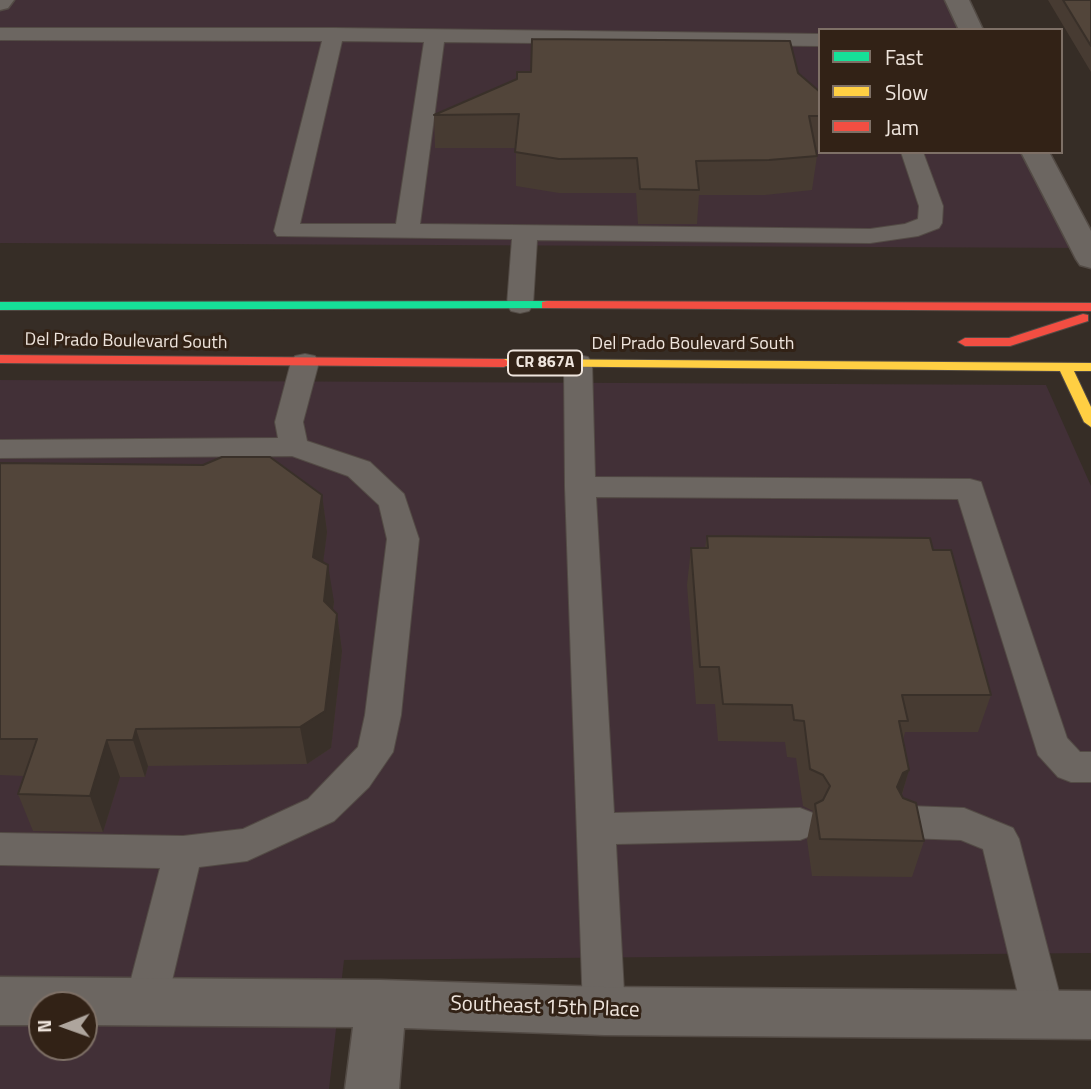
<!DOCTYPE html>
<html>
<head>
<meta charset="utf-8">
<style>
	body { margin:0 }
	#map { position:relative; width:1091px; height:1089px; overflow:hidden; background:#362d26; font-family:"Titillium Web",sans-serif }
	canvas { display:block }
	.legend { position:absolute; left:818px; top:28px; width:245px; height:126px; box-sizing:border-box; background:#322216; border:2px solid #7e7066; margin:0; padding:9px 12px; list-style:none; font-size:21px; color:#efe5dd }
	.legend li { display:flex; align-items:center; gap:14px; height:35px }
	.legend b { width:35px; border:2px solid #7e7066 }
	.north { position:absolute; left:28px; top:991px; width:70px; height:70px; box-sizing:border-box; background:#322216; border:2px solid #7e7066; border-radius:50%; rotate:269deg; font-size:19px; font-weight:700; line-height:28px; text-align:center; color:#efe5dd }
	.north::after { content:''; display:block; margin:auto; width:24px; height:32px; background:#aea59d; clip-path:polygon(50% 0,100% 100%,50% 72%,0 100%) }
</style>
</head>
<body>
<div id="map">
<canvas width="1091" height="1089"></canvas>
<ul class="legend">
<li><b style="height:9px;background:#16e098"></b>Fast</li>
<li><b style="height:9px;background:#ffcf43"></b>Slow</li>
<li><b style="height:9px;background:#f24e42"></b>Jam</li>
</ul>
<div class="north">N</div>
</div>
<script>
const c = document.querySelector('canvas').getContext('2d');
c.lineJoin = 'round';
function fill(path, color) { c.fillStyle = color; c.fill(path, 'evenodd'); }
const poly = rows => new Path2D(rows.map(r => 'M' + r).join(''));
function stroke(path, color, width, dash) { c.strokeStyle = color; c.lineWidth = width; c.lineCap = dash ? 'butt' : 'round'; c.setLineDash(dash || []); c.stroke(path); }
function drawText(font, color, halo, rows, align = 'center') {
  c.font = font + ' "Titillium Web",sans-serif'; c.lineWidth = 6; c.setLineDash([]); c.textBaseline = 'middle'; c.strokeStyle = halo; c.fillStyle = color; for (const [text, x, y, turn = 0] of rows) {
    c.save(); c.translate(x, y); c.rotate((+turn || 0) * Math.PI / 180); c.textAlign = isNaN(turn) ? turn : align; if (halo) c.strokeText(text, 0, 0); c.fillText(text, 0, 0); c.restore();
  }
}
fill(poly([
	[0,0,945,0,962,30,820,30,820,152,1034,152,1090,248,0,243],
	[0,380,1046,385,1091,486,1091,953,344,960,329,1089,0,1089],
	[42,1005,84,1005,84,1047,42,1047]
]), '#423037');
const lane = poly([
	[0,28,334,28,820,34,820,46,444,42,420,224,870,229,905,224,918,219,919,206,901,152,923,152,943,206,942,223,939,228,918,236,870,243,537,240,533,305,529,311,520,313,511,311,507,305,512,239,277,236,274,231,322,41,0,40,0,28],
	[342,41,424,42,396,224,300,224,342,41],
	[305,354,315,356,319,362,303,422,307,441,370,462,404,494,419,539,401,715,393,752,369,787,334,821,247,861,199,867,167,1002,161,1016,146,1021,131,1016,125,1002,160,868,0,865,0,833,183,836,243,829,308,799,358,747,365,715,387,539,379,505,348,476,292,456,0,458,0,440,278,438,275,422,291,362,295,356,305,354],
	[578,355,588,357,592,363,595,477,970,479,981,482,1067,738,1080,752,1091,752,1091,782,1071,782,1058,777,1038,755,958,499,596,497,614,813,800,808,813,813,819,824,813,835,800,840,616,844,625,1011,619,1025,604,1030,589,1025,583,1011,565,487,564,363,568,357,578,355],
	[908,806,964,808,1013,828,1019,839,1065,1015,1059,1029,1044,1035,1029,1029,1023,1015,983,849,961,840,908,838,895,833,889,822,895,811,908,806]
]);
const street = poly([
	[0,0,14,0,8,8,0,10,0,0],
	[945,0,969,0,983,30,959,30,945,0],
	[1021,152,1049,152,1091,231,1091,268,1080,265,1076,259,1021,152],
	[0,977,381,980,604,987,1091,991,1091,1039,604,1035,404,1028,399,1089,345,1089,353,1027,84,1025,84,1005,42,1005,42,1025,0,1025,0,977]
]);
const fast = poly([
	[547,301,552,302,552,308,0,310,0,302,547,301]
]);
const slow = poly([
	[504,359,1091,363,1091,371,1074,371,1091,407,1091,427,1084,422,1060,371,499,366,497,363,504,359]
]);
const jam = poly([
	[547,301,1091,303,1091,311,542,308,542,302,547,301],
	[1083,314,1088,315,1088,321,1010,346,965,346,958,342,965,338,1009,338,1083,314],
	[0,355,504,359,511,363,504,367,0,363,0,355]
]);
stroke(lane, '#534b45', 2);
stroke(street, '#534b45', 3);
stroke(fast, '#534b45', 2);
stroke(slow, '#534b45', 2);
stroke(jam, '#534b45', 2);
fill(lane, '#6c6661');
fill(street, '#6c6661');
fill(fast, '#16e098');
fill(slow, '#ffcf43');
fill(jam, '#f24e42');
fill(poly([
	[1048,0,1091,0,1091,72],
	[798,73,820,92,820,150,816,150,817,156,812,190,765,195,699,195,697,224,638,224,636,193,559,193,516,186,516,148,435,148,434,115],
	[0,463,203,465,322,495,327,532,323,562,334,602,333,610,337,614,342,651,331,748,307,764,148,766,145,777,120,777,103,832,33,831,18,794,24,776,0,775],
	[707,536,933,550,991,695,978,732,905,732,903,741,909,770,902,795,924,841,912,877,812,876,807,840,813,811,803,806,796,758,787,757,785,742,718,741,715,704,696,704,687,585,691,548,705,548]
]), '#473b32');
fill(poly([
	[322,495,327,532,319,594,313,557],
	[328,565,334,602,329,638,324,601],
	[337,614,342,651,331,748,307,764,300,727],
	[136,729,148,766,145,777,133,740],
	[107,740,120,777,103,832,90,796],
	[909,770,898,807,897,787,903,773]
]), '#393029');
const building = poly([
	[1063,0,1091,0,1091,46,1063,0],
	[532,39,790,41,798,73,820,92,820,116,809,116,817,156,769,160,696,161,699,190,640,189,637,158,559,159,515,152,519,114,434,115,517,79,517,72,531,72,532,39],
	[222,457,270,457,322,495,313,557,328,565,324,601,337,614,325,711,300,727,136,729,133,740,107,740,90,796,18,794,37,739,0,739,0,463,203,465,222,457],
	[707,536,930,538,933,550,951,550,991,695,902,695,908,721,899,721,909,770,903,773,897,787,903,798,916,803,924,841,820,839,815,804,823,800,830,786,823,775,810,769,804,721,794,720,792,705,723,704,719,667,700,667,691,548,708,548,707,536]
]);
fill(building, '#52453a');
stroke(building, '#393029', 2);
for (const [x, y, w] of [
	[545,363,74]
]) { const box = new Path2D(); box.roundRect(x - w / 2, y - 12.5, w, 25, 5); c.fillStyle = '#322216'; c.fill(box); stroke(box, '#efe5dd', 2); }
drawText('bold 16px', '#efe5dd', null, [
	["CR 867A",545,363]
]);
drawText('18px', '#efe5dd', '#322216', [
	["Del Prado Boulevard South",126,342,1],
	["Del Prado Boulevard South",693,345]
]);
drawText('21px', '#efe5dd', '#322216', [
	["Southeast 15th Place",545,1008,2]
]);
</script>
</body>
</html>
